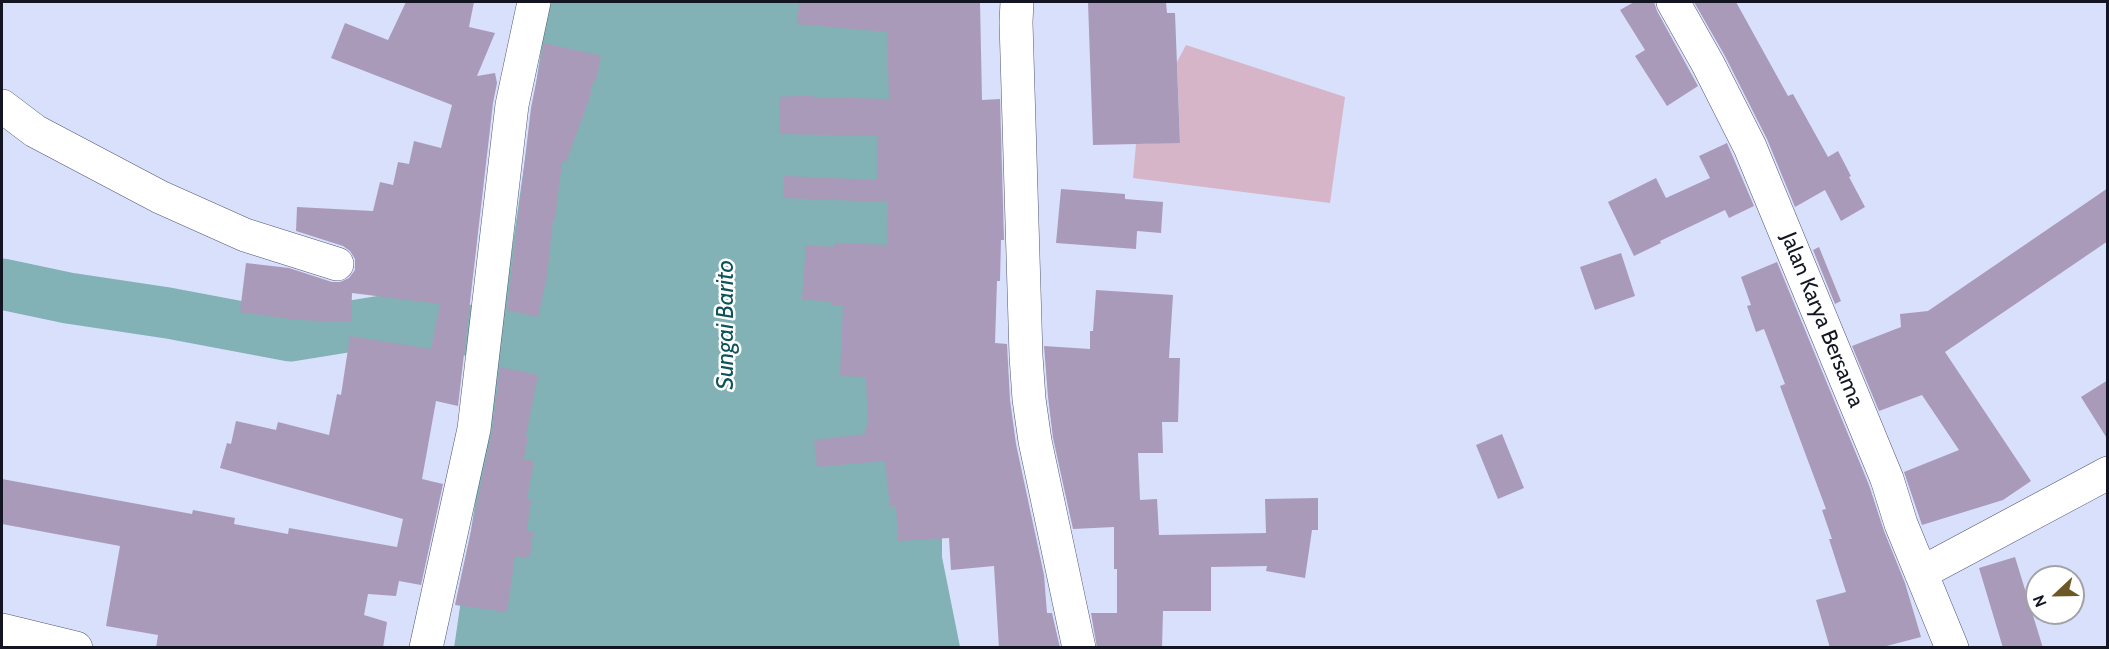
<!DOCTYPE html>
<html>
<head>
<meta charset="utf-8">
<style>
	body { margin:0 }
	#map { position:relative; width:2109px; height:649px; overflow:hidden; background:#d8e0fc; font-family:Cabin,sans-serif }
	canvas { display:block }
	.frame { position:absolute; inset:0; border:3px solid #131622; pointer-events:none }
	.north { position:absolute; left:2025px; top:565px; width:60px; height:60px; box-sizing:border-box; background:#fff; border:2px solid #a1a2a7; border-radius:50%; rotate:248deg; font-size:16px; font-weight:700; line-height:24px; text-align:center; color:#131622 }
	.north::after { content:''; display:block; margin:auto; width:21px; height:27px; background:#6d5727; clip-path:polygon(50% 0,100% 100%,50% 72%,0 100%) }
</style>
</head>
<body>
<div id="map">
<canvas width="2109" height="649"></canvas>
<div class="frame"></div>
<div class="north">N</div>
</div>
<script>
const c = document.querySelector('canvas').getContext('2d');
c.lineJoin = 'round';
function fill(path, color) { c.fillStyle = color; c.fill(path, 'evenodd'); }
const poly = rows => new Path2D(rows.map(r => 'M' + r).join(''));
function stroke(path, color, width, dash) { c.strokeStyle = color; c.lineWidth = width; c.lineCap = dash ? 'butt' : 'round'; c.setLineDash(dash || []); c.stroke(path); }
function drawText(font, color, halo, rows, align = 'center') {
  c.font = font + ' Cabin,sans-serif'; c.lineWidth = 5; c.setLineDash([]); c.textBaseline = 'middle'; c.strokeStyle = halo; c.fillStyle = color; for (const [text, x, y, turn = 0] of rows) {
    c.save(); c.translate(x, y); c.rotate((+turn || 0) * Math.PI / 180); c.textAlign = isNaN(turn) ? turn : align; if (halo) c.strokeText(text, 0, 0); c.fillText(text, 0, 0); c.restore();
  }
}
fill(poly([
	[1186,45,1345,97,1330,203,1133,178,1136,144,1180,142,1177,62]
]), '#d6b5c8');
fill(poly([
	[548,2,962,2,956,30,942,214,942,557,960,647,454,648]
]), '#82b1b6');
stroke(poly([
	[2,284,68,298,168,313,290,336,383,321,540,338]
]), '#82b1b6', 51);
fill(poly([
	[406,2,474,2,469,27,495,33,477,76,495,73,497,83,493,103,458,406,436,401,422,479,443,484,421,585,399,581,396,596,368,594,364,615,387,622,383,648,156,648,158,635,106,626,120,546,2,524,2,479,192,514,193,510,235,518,234,524,288,534,289,528,397,547,403,519,220,468,227,443,231,444,236,421,276,430,278,422,329,435,337,394,341,395,350,336,431,349,440,304,352,293,351,322,297,320,240,312,246,263,289,268,332,282,340,282,349,278,355,270,355,259,350,251,343,246,296,231,297,207,373,211,380,182,393,185,398,162,409,164,414,141,441,148,452,105,331,58,345,23,388,40],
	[799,2,980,2,982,100,1000,99,1004,240,1001,240,1000,281,997,281,995,343,1007,344,1010,400,1016,444,1044,575,1047,613,1052,613,1060,648,999,648,994,566,951,570,949,538,898,541,896,506,890,507,885,461,817,467,814,440,866,434,865,428,868,428,866,377,840,376,843,305,832,305,832,302,802,299,806,245,834,247,834,243,887,245,888,202,783,198,784,176,877,180,877,136,780,134,779,97,813,95,813,97,889,99,887,32,797,24],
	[1088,2,1166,2,1167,13,1175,13,1180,143,1093,145],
	[1634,2,1654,2,1657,11,1698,86,1667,106,1635,56,1645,50,1620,10],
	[1694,2,1736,2,1788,96,1793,94,1828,157,1838,151,1851,176,1849,177,1865,207,1841,221,1825,190,1795,207,1767,139,1725,56],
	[544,43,601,56,596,81,593,81,590,97,566,162,562,162,555,220,553,220,547,276,538,317,507,310,531,108],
	[1727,143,1754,206,1729,218,1725,210,1660,241,1661,243,1634,256,1608,202,1656,178,1666,198,1710,178,1699,156],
	[2108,188,2108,241,1945,352,2031,481,2003,500,1922,525,1904,472,1959,450,1922,395,1879,411,1852,346,1901,327,1900,314,1928,311],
	[1061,189,1125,194,1125,199,1163,202,1161,233,1137,231,1136,249,1056,243],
	[1819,247,1841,301,1835,304,1813,250],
	[1621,253,1635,296,1595,310,1580,267],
	[1777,262,1869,485,1884,531,1905,583,1921,637,1879,648,1830,648,1816,600,1846,592,1829,539,1832,539,1822,510,1826,509,1780,386,1785,384,1764,329,1756,332,1747,306,1751,305,1741,277],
	[1096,290,1173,295,1169,358,1180,358,1178,422,1162,422,1163,453,1138,453,1140,500,1157,499,1159,535,1266,533,1265,499,1318,498,1318,530,1312,530,1305,578,1266,571,1267,566,1211,567,1211,611,1163,611,1162,648,1097,648,1091,613,1117,613,1117,569,1114,569,1114,527,1073,529,1053,438,1048,397,1044,346,1090,349,1090,331,1093,331],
	[500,367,538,375,526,435,528,435,524,459,534,461,527,499,531,500,527,531,533,532,530,558,515,556,507,612,455,605,492,433],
	[2108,380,2108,440,2081,397],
	[1502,434,1524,488,1498,499,1476,445],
	[2015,557,2043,648,2003,648,1979,568]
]), '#aa9ab9');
const minor = poly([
	[1017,2,1016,22,1026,356,1029,399,1035,441,1079,648],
	[1673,2,1708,64,1750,147,1887,479,1901,524,1952,648],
	[2,106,35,131,160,197,245,235,337,264],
	[1921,573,2108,473],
	[2,630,76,648],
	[426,648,474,429,512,105,534,2]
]);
stroke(minor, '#505775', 34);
stroke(minor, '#fff', 33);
drawText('22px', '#131622', '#fff', [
	["Jalan Karya Bersama",1822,320,68]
]);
drawText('italic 24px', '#0c5259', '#fff', [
	["Sungai Barito",726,325,-90]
]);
</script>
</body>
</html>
